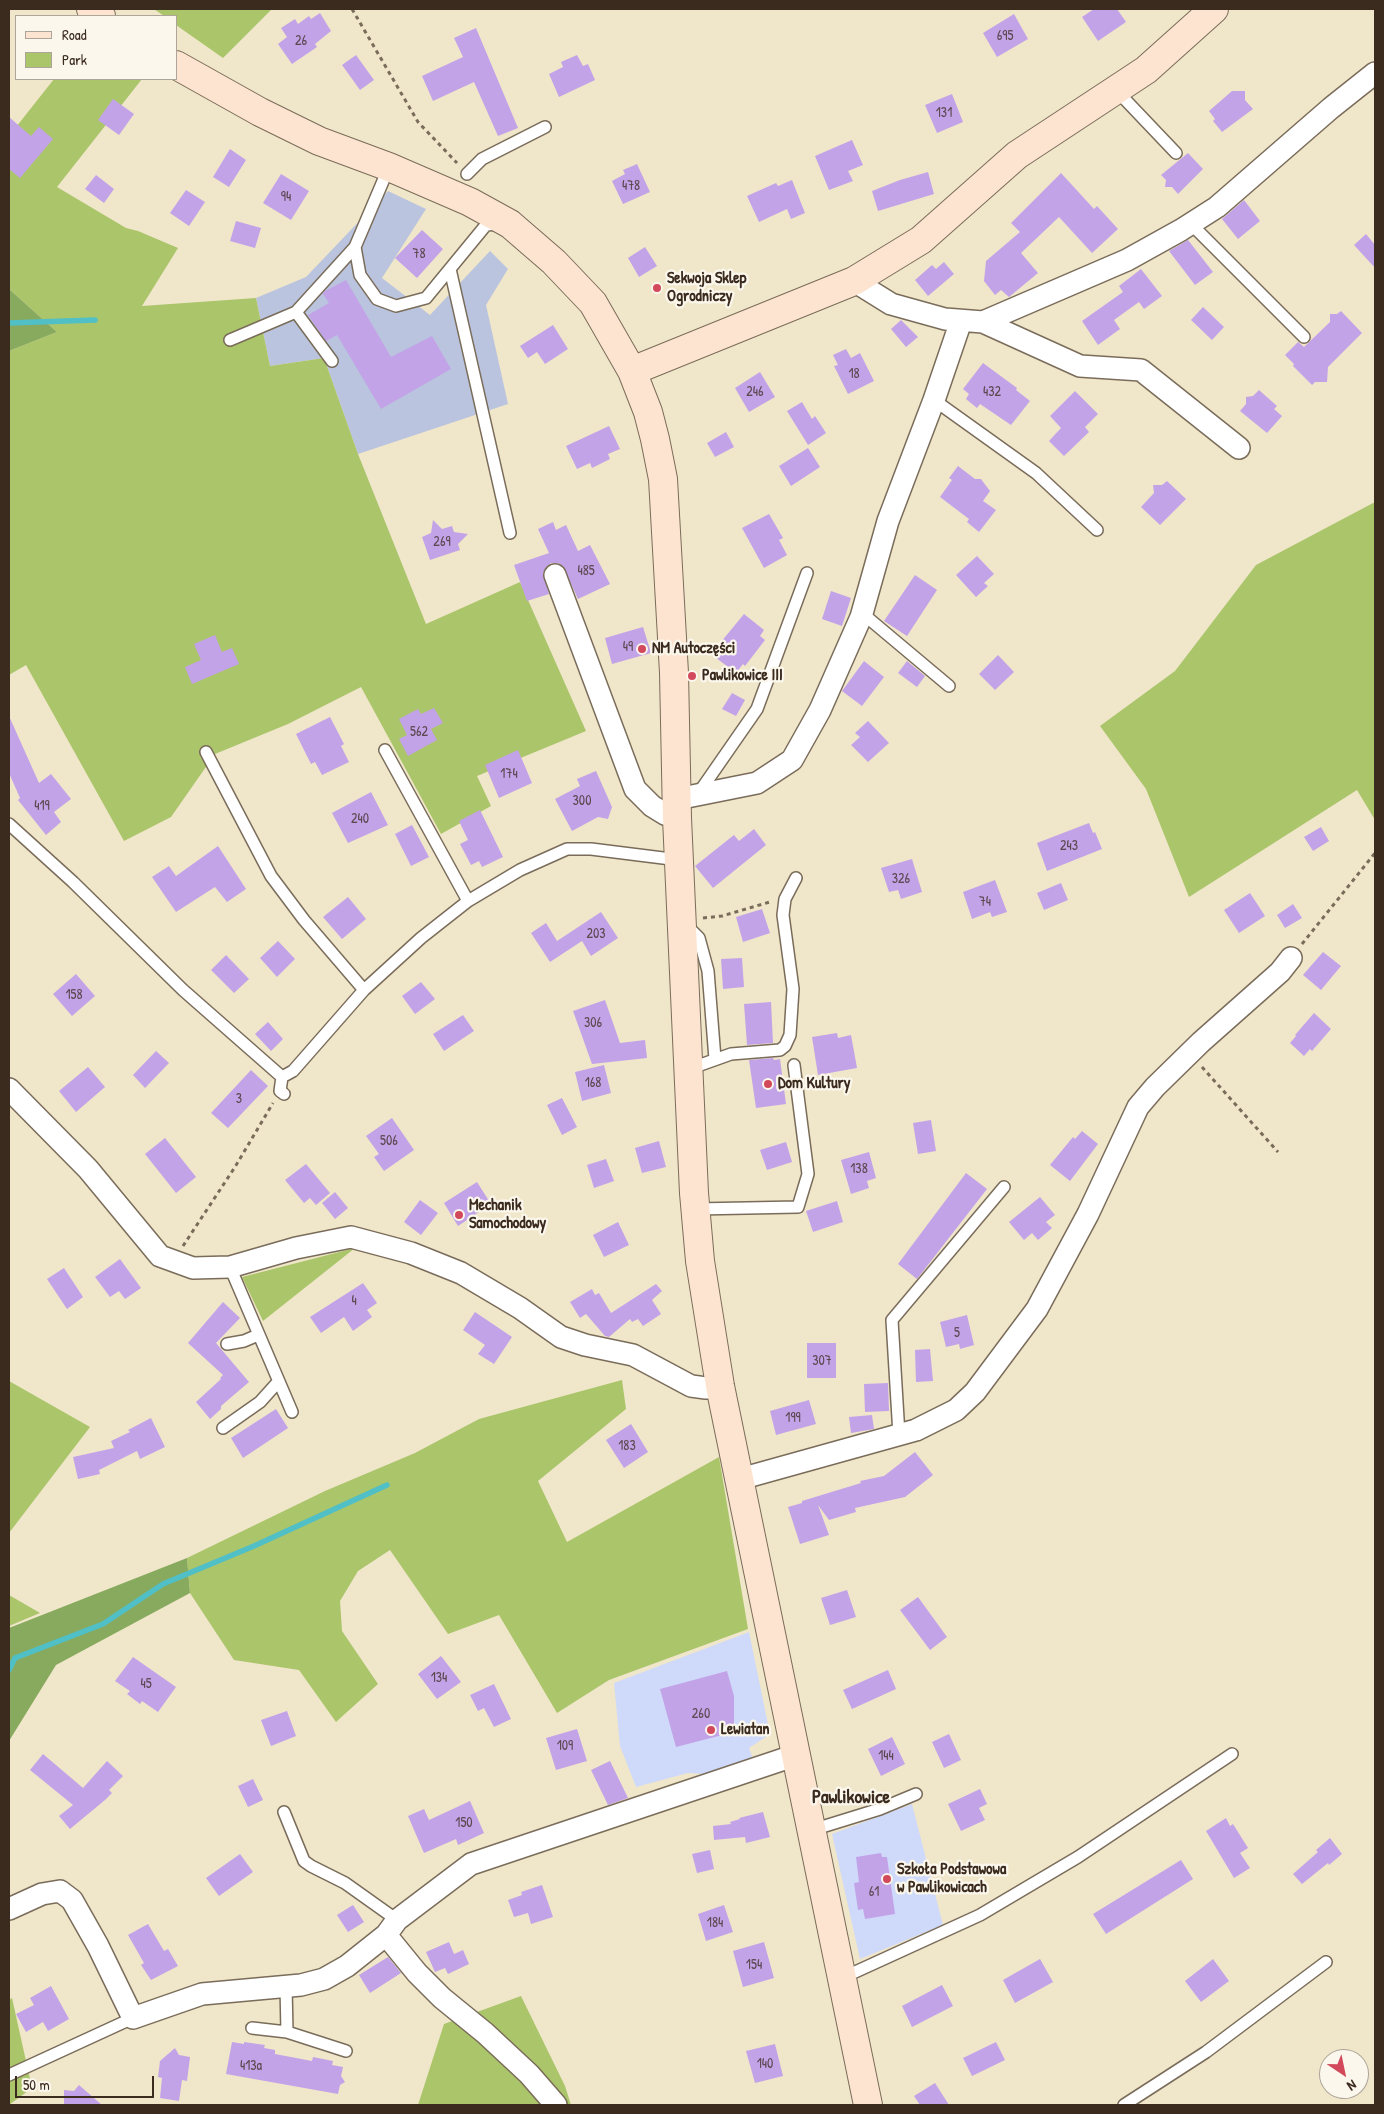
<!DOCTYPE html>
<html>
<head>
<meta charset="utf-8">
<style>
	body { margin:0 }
	#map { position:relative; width:1384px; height:2114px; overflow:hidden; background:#f0e6ca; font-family:"Patrick Hand",sans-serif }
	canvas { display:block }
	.frame { position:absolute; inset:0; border:10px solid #3b2a1e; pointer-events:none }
	.legend { position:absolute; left:15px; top:15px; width:162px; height:65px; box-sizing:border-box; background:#fbf7ec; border:1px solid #aea59a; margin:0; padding:6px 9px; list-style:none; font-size:15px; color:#3b2a1e }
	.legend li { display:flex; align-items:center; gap:10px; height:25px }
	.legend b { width:25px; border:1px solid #aea59a }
	.north { position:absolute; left:1319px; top:2049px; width:50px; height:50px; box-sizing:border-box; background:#fbf7ec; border:1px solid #aea59a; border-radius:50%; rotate:146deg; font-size:14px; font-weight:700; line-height:20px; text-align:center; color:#3b2a1e }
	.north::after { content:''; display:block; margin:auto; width:18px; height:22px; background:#d1495b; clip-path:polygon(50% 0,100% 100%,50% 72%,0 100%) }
	.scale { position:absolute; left:15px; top:2076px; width:139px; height:22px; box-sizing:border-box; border:2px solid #3b2a1e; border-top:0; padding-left:6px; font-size:15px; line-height:18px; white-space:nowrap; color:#3b2a1e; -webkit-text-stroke:4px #fbf7ec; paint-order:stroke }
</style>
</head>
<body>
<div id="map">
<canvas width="1384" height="2114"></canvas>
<div class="frame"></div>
<ul class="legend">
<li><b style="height:6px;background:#fde4d0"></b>Road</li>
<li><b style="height:14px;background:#abc56b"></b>Park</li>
</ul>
<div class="north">N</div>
<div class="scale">50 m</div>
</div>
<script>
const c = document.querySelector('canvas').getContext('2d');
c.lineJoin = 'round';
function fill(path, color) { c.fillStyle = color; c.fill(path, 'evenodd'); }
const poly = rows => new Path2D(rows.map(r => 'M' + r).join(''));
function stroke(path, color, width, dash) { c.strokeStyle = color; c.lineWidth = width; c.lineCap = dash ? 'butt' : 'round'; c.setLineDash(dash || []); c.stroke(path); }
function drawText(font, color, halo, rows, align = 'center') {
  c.font = font + ' "Patrick Hand",sans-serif'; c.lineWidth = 4.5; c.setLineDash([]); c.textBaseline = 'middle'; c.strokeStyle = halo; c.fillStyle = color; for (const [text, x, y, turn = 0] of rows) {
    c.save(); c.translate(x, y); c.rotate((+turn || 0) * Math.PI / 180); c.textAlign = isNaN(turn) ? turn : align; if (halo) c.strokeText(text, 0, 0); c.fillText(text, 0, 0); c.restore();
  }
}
fill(poly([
	[749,1632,770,1734,749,1748,754,1762,704,1774,688,1773,636,1787,620,1746,614,1683],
	[912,1804,943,1925,860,1959,832,1834]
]), '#cfdafa');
fill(poly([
	[388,191,426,209,382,278,430,315,490,251,508,269,486,305,508,404,358,454,324,358,270,366,256,298,306,277]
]), '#bac4de');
fill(poly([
	[154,9,272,9,223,58,176,25,176,16,164,16],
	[54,79,142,79,57,187,126,228,138,231,178,248,142,306,256,298,270,366,324,358,358,454,426,624,520,582,586,731,477,776,491,806,441,834,361,687,288,724,215,754,171,817,124,841,26,665,9,675,9,351,57,332,9,289,9,136],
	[1375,502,1375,820,1357,790,1189,897,1146,789,1100,726,1175,671,1256,565],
	[355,1248,263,1321,242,1277],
	[622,1380,626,1409,538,1481,567,1542,719,1457,748,1629,609,1680,557,1713,499,1615,448,1634,390,1550,358,1571,340,1601,342,1631,378,1684,336,1722,299,1670,234,1660,190,1593,187,1558,325,1491,415,1453,479,1419],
	[9,1381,90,1427,9,1533],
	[9,1595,40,1613,9,1626],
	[521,1996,565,2086,571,2105,418,2105,444,2024],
	[12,1998,32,2088,9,2105,9,2000]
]), '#abc56b');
fill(poly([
	[9,289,57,332,9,351],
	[187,1558,190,1593,56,1665,9,1741,9,1628]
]), '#88aa5f');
stroke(poly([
	[9,323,95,320],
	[9,1670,15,1658,103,1624,163,1584,254,1546,387,1485]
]), '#51bfc6', 5.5);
fill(poly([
	[1094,9,1117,9,1126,22,1098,41,1082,17],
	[320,13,331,31,315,44,317,47,292,64,278,44,287,37,281,28,295,19,298,24,309,16,311,19],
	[1014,14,1028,39,997,57,983,33],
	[476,28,518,128,498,136,474,82,433,101,422,76,463,57,454,38],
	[356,55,374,80,360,90,342,65],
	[577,55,583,66,588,64,595,80,559,97,549,74,563,67,561,62],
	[1232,91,1245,91,1245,100,1253,109,1222,132,1213,121,1215,119,1209,111],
	[952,94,963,122,937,133,925,105],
	[113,99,134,114,119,135,98,120],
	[9,117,31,136,39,127,53,139,20,178,9,169],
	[852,140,863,165,848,171,853,181,829,190,815,156],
	[230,149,246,160,229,187,213,177],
	[1188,153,1203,169,1178,194,1172,187,1165,187,1166,180,1161,175],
	[637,164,650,192,623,204,612,181,625,174,623,170],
	[928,172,934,194,878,211,872,191,900,180],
	[1061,173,1094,209,1097,206,1118,229,1092,253,1059,217,1021,253,1038,273,1009,297,1001,290,995,295,984,281,986,261,1020,232,1011,223],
	[281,174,309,191,291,220,263,203],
	[96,175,114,189,104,203,85,189],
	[792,180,805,213,791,219,787,209,759,222,747,196,776,183,778,186],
	[186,190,205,202,189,226,170,213],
	[1244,200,1260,221,1238,239,1222,219],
	[236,221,261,228,255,248,230,241],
	[422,230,443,249,417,278,395,258],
	[1366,234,1375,245,1375,268,1354,245],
	[1188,240,1213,272,1195,285,1169,251],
	[645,247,657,266,639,277,628,258],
	[944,262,954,274,928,296,915,280,932,265,936,269],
	[1141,269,1162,296,1144,309,1139,302,1114,320,1120,329,1098,345,1082,321,1123,292,1119,286],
	[346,280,391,357,432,336,451,369,381,409,337,335,326,341,308,315,329,303,323,294,325,291],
	[1203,307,1224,327,1212,340,1191,320],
	[1341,311,1362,333,1328,367,1327,382,1315,382,1312,385,1293,366,1294,364,1285,355,1298,342,1304,347,1330,322,1330,314,1337,314],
	[901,320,918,337,906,347,891,329],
	[553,325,568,349,545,364,537,352,528,358,520,346],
	[846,349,851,358,860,353,874,381,848,394,834,366,838,365,833,355],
	[983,363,1017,388,1016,390,1030,401,1011,425,980,404,977,408,966,399,969,394,963,389],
	[760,372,775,397,749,412,735,388],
	[1259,390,1277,406,1274,409,1282,416,1267,433,1240,411,1246,404,1246,397,1253,396],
	[1075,391,1098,414,1085,427,1089,432,1064,456,1049,441,1061,428,1050,416],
	[802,402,812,419,815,416,826,433,808,445,787,411],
	[609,426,620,449,608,454,610,459,592,468,590,463,577,469,566,446],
	[726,432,734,447,715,457,707,443],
	[808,448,820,467,791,486,779,466],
	[958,466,975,479,981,479,990,491,983,501,996,510,979,532,967,522,969,519,940,497,952,480,949,478],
	[1167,481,1186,499,1160,525,1141,507,1154,493,1153,485,1162,485],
	[769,514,783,538,779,540,787,555,764,568,742,528],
	[433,520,442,529,452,526,454,532,468,534,458,544,460,550,430,560,422,537,431,533],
	[553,522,556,530,566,525,578,551,590,545,610,584,578,599,563,566,558,563,551,563,546,567,543,573,549,594,527,601,514,565,549,553,538,529],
	[977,556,994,574,984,583,988,586,976,597,956,575],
	[915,575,937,590,907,636,884,621],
	[831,591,851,598,842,626,822,619],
	[744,614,764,630,760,636,765,640,745,666,743,664,736,673,711,654],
	[643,627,651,653,612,664,605,638],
	[215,635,222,652,232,648,239,664,192,684,185,667,201,660,194,644],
	[998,655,1014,672,995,690,979,674],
	[864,661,884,677,862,706,842,691],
	[907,661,925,676,917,687,898,673],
	[732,693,745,700,736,716,722,709],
	[434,708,443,723,431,729,437,740,408,756,399,739,407,735,399,719,418,709,421,714],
	[9,716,39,783,51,774,71,799,54,812,61,822,46,835,18,800,20,798,9,773],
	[330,717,344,744,341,746,349,762,322,775,315,762,311,764,296,734],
	[868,721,889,743,868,762,851,745,860,737,855,733],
	[518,750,532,783,499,798,485,765],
	[596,771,612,807,608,819,598,817,572,831,555,799,580,786,577,779],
	[371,792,388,825,348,843,332,813],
	[480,810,503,857,482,867,479,861,471,865,460,844,468,840,459,821],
	[1089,823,1093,833,1095,832,1102,849,1047,871,1037,843],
	[412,825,429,857,411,866,395,834],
	[1321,827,1329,841,1313,851,1304,837],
	[754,829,766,845,713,888,695,866,734,835,739,841],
	[218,846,246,889,227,902,215,887,176,912,152,877,169,866,176,876],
	[912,859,922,892,901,899,898,890,889,892,881,868],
	[995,880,1007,912,992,917,990,912,972,919,963,892],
	[1061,883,1068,900,1044,910,1037,893],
	[1250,893,1265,916,1239,933,1224,910],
	[348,897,366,919,342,939,323,917],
	[1293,904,1302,918,1285,928,1277,915],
	[762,909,770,933,743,942,736,917],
	[601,912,618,938,591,956,582,941,550,962,531,933,546,923,557,941],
	[278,941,295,959,277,977,260,958],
	[1323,952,1341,966,1321,990,1303,975],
	[226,955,249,979,234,993,211,970],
	[742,958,744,987,723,989,721,959],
	[76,974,95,996,72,1016,53,994],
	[421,982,435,999,415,1014,402,996],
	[605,1000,620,1043,645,1040,647,1058,592,1064,573,1011],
	[771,1002,773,1043,747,1045,744,1004],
	[1314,1013,1331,1029,1312,1051,1310,1049,1304,1056,1290,1043,1296,1036,1295,1035],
	[463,1015,474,1031,444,1051,433,1034],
	[268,1022,283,1039,271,1051,255,1034],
	[837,1033,838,1038,851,1035,857,1068,818,1075,812,1037],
	[156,1051,169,1063,145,1088,133,1075],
	[773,1058,774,1060,780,1059,786,1104,756,1108,749,1060],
	[604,1065,611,1093,582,1101,575,1072],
	[88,1067,105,1087,76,1112,59,1091],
	[251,1070,268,1086,228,1128,211,1113],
	[562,1098,577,1127,562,1135,547,1105],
	[392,1118,414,1150,384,1171,374,1157,379,1154,366,1136],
	[931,1120,936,1151,918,1154,913,1123],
	[1082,1131,1098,1144,1070,1181,1050,1165,1073,1137,1075,1139],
	[165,1138,196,1177,176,1193,145,1154],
	[659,1141,666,1167,642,1173,635,1148],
	[786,1142,792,1162,767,1170,760,1150],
	[869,1152,876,1178,867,1181,869,1188,851,1194,841,1160],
	[606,1159,614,1181,594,1188,587,1165],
	[306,1164,330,1193,316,1205,310,1198,304,1203,285,1180],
	[966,1173,987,1189,917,1279,898,1264],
	[477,1182,491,1204,458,1226,444,1203],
	[335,1192,348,1208,335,1219,322,1203],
	[1040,1197,1055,1215,1046,1222,1052,1228,1038,1240,1032,1233,1024,1240,1009,1222],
	[420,1200,438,1213,421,1235,404,1222],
	[837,1201,843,1222,813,1232,806,1211],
	[618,1222,629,1245,604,1257,593,1235],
	[120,1259,141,1288,125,1299,119,1291,110,1297,95,1277],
	[64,1268,83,1297,67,1309,47,1279],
	[363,1283,377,1303,367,1310,372,1317,353,1331,344,1317,321,1333,310,1317],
	[656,1284,662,1291,652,1300,661,1314,643,1326,638,1319,632,1322,630,1319,609,1337,605,1336,586,1314,580,1318,570,1302,592,1289,595,1295,599,1293,611,1313],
	[223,1302,240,1318,216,1343,249,1382,221,1406,221,1409,210,1419,196,1402,221,1379,220,1378,223,1375,188,1343],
	[475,1312,512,1337,494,1364,478,1354,485,1345,463,1330],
	[967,1315,974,1345,960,1349,959,1344,946,1347,940,1322],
	[807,1343,836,1343,836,1378,807,1378],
	[930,1349,933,1381,916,1382,915,1350],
	[888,1383,889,1411,865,1412,864,1384],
	[809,1400,816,1424,776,1435,770,1411],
	[276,1409,288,1428,243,1458,231,1438],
	[872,1415,874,1429,851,1433,849,1417],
	[151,1418,165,1447,140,1459,137,1451,99,1470,100,1474,78,1479,73,1457,114,1448,111,1441,130,1432,128,1430],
	[631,1424,648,1452,624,1468,606,1440],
	[915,1452,933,1475,905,1497,855,1508,856,1512,829,1520,818,1505,829,1535,800,1544,788,1507,802,1503,802,1501,861,1483,860,1481,884,1476],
	[847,1590,856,1617,830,1625,821,1598],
	[918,1597,947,1637,930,1650,900,1610],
	[441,1656,461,1682,437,1699,418,1674],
	[133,1657,176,1687,158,1712,142,1701,140,1704,127,1694,130,1691,115,1681],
	[888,1670,896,1689,852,1709,843,1690],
	[727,1671,734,1696,734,1732,676,1747,660,1689],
	[494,1684,511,1719,494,1727,484,1708,478,1711,470,1695],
	[287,1711,296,1736,271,1746,261,1720],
	[577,1729,587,1761,556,1770,546,1738],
	[949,1734,961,1760,944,1768,932,1742],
	[892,1737,905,1764,881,1776,868,1749],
	[43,1754,83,1788,107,1761,123,1776,109,1790,112,1793,105,1800,70,1829,59,1816,73,1805,30,1770],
	[610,1761,628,1798,608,1805,591,1770],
	[253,1779,263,1800,248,1807,238,1786],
	[980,1789,987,1804,979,1808,985,1820,961,1831,948,1804],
	[470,1801,484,1833,458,1845,456,1839,424,1853,408,1816,424,1809,429,1820],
	[763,1812,770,1837,746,1843,745,1837,714,1840,713,1826,731,1824,730,1822,740,1819,739,1818],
	[1226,1818,1230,1826,1233,1824,1248,1848,1240,1853,1250,1868,1234,1878,1206,1831],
	[1330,1838,1342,1854,1329,1865,1328,1863,1302,1884,1293,1874,1318,1852,1316,1850],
	[710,1850,714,1869,697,1873,692,1854],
	[881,1853,882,1857,887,1857,895,1914,865,1919,863,1909,858,1910,854,1883,859,1882,856,1857],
	[240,1854,253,1872,219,1896,206,1878],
	[1181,1860,1193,1879,1106,1934,1093,1914],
	[542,1885,553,1917,531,1924,528,1913,514,1917,508,1900,522,1895,521,1892],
	[353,1905,364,1922,348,1932,337,1915],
	[724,1905,733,1932,706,1941,698,1914],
	[148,1924,164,1951,168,1949,178,1966,151,1980,141,1965,144,1963,128,1935],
	[449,1942,454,1954,463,1950,469,1964,448,1974,445,1968,435,1972,426,1952],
	[764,1942,774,1978,743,1987,733,1951],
	[388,1957,401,1973,370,1993,359,1975],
	[1040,1959,1053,1982,1015,2003,1003,1980],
	[1213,1959,1229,1981,1201,2002,1185,1981],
	[942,1985,953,2006,912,2027,902,2006],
	[51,1986,69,2019,48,2031,43,2022,26,2032,16,2014,34,2005,30,1998],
	[232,2042,244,2044,244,2042,265,2045,264,2048,275,2050,275,2054,312,2061,313,2057,333,2061,332,2065,343,2067,341,2076,345,2082,340,2085,338,2094,226,2074],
	[996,2042,1005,2060,972,2076,963,2058],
	[775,2044,783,2076,755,2083,746,2051],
	[175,2048,179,2055,190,2057,187,2081,182,2080,179,2101,160,2098,162,2078,158,2077,160,2061],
	[935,2083,949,2105,920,2105,914,2096],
	[79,2085,102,2105,64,2105,64,2090,74,2091]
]), '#c3a3e8');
const lane = poly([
	[1116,90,1176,153],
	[389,167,355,247,360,275,377,299,396,306,426,298,486,225,499,224],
	[467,174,482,159,545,127],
	[1191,224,1304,337],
	[450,269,510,533],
	[296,312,332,361],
	[230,340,296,312,355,247],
	[934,400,1036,473,1097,530],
	[862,613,949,686],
	[385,750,468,901],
	[206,752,271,876,304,920,364,990],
	[698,794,757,709,807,573],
	[9,824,73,882,183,990,282,1077,293,1071,364,990,421,938,468,901,520,870,567,849,591,849,679,860],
	[686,925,699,938,708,971,715,1059],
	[689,1069,731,1054,780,1050,785,1046,790,1035,793,989,783,915,785,899,796,878],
	[282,1077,280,1091,284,1094],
	[696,1209,798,1207,808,1174,794,1065],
	[230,1267,292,1412],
	[227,1344,244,1341,258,1335],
	[223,1428,260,1402,278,1382],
	[899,1435,892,1320,1004,1187],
	[284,1812,304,1861,311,1866,345,1883,397,1920],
	[812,1830,880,1809,916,1794],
	[842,1978,980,1915,1078,1857,1232,1754],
	[286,1986,287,2032,346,2051],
	[252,2028,287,2032],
	[9,2075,133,2018],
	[1124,2105,1206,2052,1326,1962]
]);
const street = poly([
	[854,281,891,304,945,319,983,322,1127,260,1181,230,1217,207,1331,108,1375,73],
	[983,322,1080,366,1141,370,1239,448],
	[555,575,635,789,652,806,665,814,677,818],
	[677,799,757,783,792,760,820,710,861,617,888,521,934,400,961,321],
	[9,1089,88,1169,160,1256,193,1268,230,1267,296,1248,351,1237,411,1253,461,1273,520,1308,561,1337,585,1345,633,1355,691,1386,706,1388,720,1386],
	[740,1479,916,1430,956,1410,975,1392,1037,1309,1088,1214,1138,1107,1155,1087,1201,1042,1280,972,1291,958],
	[9,1909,42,1894,60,1891,72,1900,98,1946,133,2018,202,1994,301,1985,324,1979,347,1966,386,1935,397,1920,471,1864,796,1755],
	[386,1935,417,1973,442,1998,485,2033,529,2074,556,2105]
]);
const secondary = poly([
	[91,9,101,16],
	[176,65,260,112,319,141,389,167,470,202,510,224,554,262,593,303,632,371,648,412,655,439,663,479,674,673,677,818,694,1193,700,1261,720,1386,868,2105],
	[632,371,854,281,921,240,1017,155,1146,70,1214,9]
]);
stroke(lane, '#7a6c5a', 14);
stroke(street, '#7a6c5a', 24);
stroke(secondary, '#7a6c5a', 30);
stroke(poly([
	[352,9,418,122,457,163],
	[703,918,722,916,770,902],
	[1302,944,1375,853],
	[1202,1067,1278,1152],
	[183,1246,235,1167,273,1103]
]), '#7a6c5a', 3, [4, 4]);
stroke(lane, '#fff', 11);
stroke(street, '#fff', 21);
stroke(secondary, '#fde4d0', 28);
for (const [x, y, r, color] of [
	[657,288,5,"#d1495b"],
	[642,649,5,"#d1495b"],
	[692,676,5,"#d1495b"],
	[768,1084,5,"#d1495b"],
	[459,1215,5,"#d1495b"],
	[711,1730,5,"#d1495b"],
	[887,1879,5,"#d1495b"]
]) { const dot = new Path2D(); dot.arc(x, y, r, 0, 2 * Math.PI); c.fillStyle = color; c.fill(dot); stroke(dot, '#fbf7ec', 2); }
drawText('14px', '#5d4850', null, [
	["695",1005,36],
	["26",301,41],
	["131",944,113],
	["478",631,186],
	["94",286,197],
	["78",419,254],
	["18",854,374],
	["246",755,392],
	["432",992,392],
	["269",442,542],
	["485",586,571],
	["49",628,647],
	["562",419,732],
	["174",509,774],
	["300",582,801],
	["419",42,806],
	["240",360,819],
	["243",1069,846],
	["326",901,879],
	["74",985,902],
	["203",596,934],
	["158",74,995],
	["306",593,1023],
	["168",593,1083],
	["3",239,1099],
	["506",389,1141],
	["138",859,1169],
	["4",354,1301],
	["5",957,1333],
	["307",822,1361],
	["199",793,1418],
	["183",627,1446],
	["134",439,1678],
	["45",146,1684],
	["260",701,1714],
	["109",565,1746],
	["144",886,1756],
	["150",464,1823],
	["61",874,1892],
	["184",715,1923],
	["154",754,1965],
	["140",765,2064],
	["413a",251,2066]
]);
drawText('bold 16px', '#3b2a1e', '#fbf7ec', [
	["Sekwoja Sklep",667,279],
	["Ogrodniczy",667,297],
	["NM Autoczęści",652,649],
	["Pawlikowice III",702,676],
	["Dom Kultury",778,1084],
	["Mechanik",469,1206],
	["Samochodowy",469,1224],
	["Lewiatan",721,1730],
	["Szkoła Podstawowa",897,1870],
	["w Pawlikowicach",897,1888]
], 'left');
drawText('bold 19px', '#3b2a1e', '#fbf7ec', [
	["Pawlikowice",851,1798]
]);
</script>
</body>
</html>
